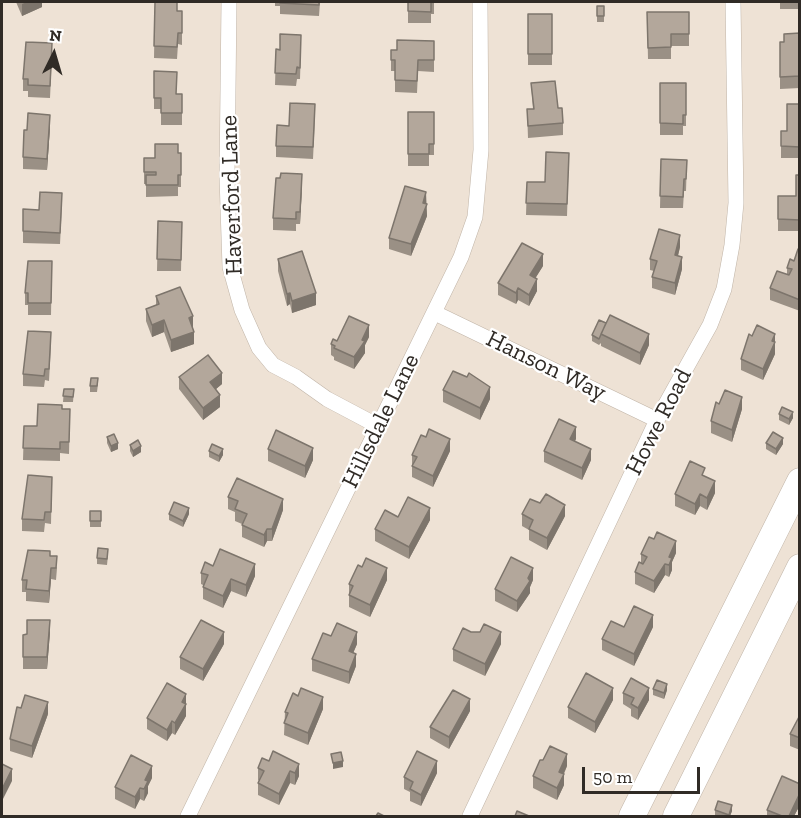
<!DOCTYPE html>
<html>
<head>
<meta charset="utf-8">
<style>
	body { margin:0 }
	#map { position:relative; width:801px; height:818px; overflow:hidden; background:#eee2d5; font-family:"Zilla Slab",serif }
	canvas { display:block }
	.frame { position:absolute; inset:0; border:3px solid #302b26; pointer-events:none }
	.north { position:absolute; left:24px; top:24px; width:60px; height:60px; -webkit-text-stroke:4px #fff; paint-order:stroke; rotate:5deg; font-size:16px; font-weight:700; line-height:24px; text-align:center; color:#302b26 }
	.north::after { content:''; display:block; margin:auto; width:21px; height:27px; background:#302b26; clip-path:polygon(50% 0,100% 100%,50% 72%,0 100%) }
	.scale { position:absolute; left:582px; top:767px; width:118px; height:27px; box-sizing:border-box; border:3px solid #302b26; border-top:0; padding-left:8px; font-size:18px; line-height:21px; white-space:nowrap; color:#302b26; -webkit-text-stroke:4px #fff; paint-order:stroke }
</style>
</head>
<body>
<div id="map">
<canvas width="801" height="818"></canvas>
<div class="frame"></div>
<div class="north">N</div>
<div class="scale">50 m</div>
</div>
<script>
const c = document.querySelector('canvas').getContext('2d');
c.lineJoin = 'round';
const poly = rows => new Path2D(rows.map(r => 'M' + r).join(''));
function stroke(path, color, width, dash) { c.strokeStyle = color; c.lineWidth = width; c.lineCap = dash ? 'butt' : 'round'; c.setLineDash(dash || []); c.stroke(path); }
function fill(path, color) { c.fillStyle = color; c.fill(path, 'evenodd'); }
function drawText(font, color, halo, rows, align = 'center') {
  c.font = font + ' "Zilla Slab",serif'; c.lineWidth = 4.5; c.setLineDash([]); c.textBaseline = 'middle'; c.strokeStyle = halo; c.fillStyle = color; for (const [text, x, y, turn = 0] of rows) {
    c.save(); c.translate(x, y); c.rotate((+turn || 0) * Math.PI / 180); c.textAlign = isNaN(turn) ? turn : align; if (halo) c.strokeText(text, 0, 0); c.fillText(text, 0, 0); c.restore();
  }
}
const minor = poly([
	[229,2,227,177,230,267,242,310,259,348,273,365,296,377,327,399,378,426],
	[435,313,657,420],
	[188,816,461,257,475,217,481,150,480,2],
	[470,816,657,420,710,325,724,289,732,245,736,203,733,2]
]);
const trunk = poly([
	[632,816,800,481],
	[676,816,800,567]
]);
stroke(minor, '#c0b4a7', 16);
stroke(trunk, '#c0b4a7', 27);
stroke(minor, '#fff', 15);
stroke(trunk, '#fff', 26);
fill(poly([
	[16,2,42,2,42,7,22,16],
	[155,2,177,11,182,11,182,45,178,44,177,59,154,58],
	[275,2,320,2,319,16,280,14,280,6,275,6],
	[408,2,434,2,434,14,431,14,431,23,408,23],
	[780,2,800,2,800,9,780,9],
	[597,6,604,6,604,22,597,22],
	[647,12,689,12,689,46,671,46,671,59,648,59],
	[528,14,552,14,552,65,528,65],
	[800,33,800,88,780,89,780,42,784,42],
	[434,41,434,72,418,71,417,93,395,92,395,71,391,71,391,50,397,50],
	[301,47,300,79,297,79,296,86,275,85,276,49],
	[52,55,50,98,28,97,28,91,23,91,23,79],
	[154,71,177,94,182,94,182,125,161,125,161,109,154,109],
	[531,83,558,108,563,123,563,135,528,138,527,109,533,109],
	[660,83,686,83,686,126,683,126,683,135,660,135],
	[800,104,800,158,781,158,781,131,787,131],
	[408,112,434,112,434,155,429,155,429,166,408,166],
	[315,116,313,159,276,157,276,146,289,126],
	[50,127,47,170,23,169,23,157,27,130],
	[181,153,181,187,178,187,178,196,146,197,146,184,144,184,144,158,155,158],
	[569,153,567,216,526,215,527,182,545,182],
	[661,159,687,160,686,191,684,191,683,208,660,208],
	[800,175,800,231,778,231,778,196,796,196],
	[280,178,302,186,300,224,296,224,296,231,273,230,273,218],
	[426,204,427,216,411,256,389,249,389,238],
	[62,205,60,244,23,243,23,231,39,210],
	[158,221,182,222,181,271,157,271],
	[680,247,678,256,682,269,675,295,652,288,652,277,654,271,650,270,650,259],
	[800,250,800,311,770,300,770,288,787,274,787,268,794,261],
	[278,259,316,305,292,313,290,304,287,306,278,271],
	[52,261,51,315,28,315,28,305,25,305,25,293],
	[543,266,535,278,537,291,529,306,518,300,516,304,498,295,498,283],
	[156,296,193,328,194,344,171,352,164,332,152,337,146,321,146,309,156,305],
	[599,320,649,345,640,365,601,346,601,343,599,345,592,341,592,335],
	[775,334,775,354,763,380,741,370,741,359,752,336],
	[369,337,365,345,365,353,354,369,334,360,334,357,331,355,331,344,337,341],
	[51,344,49,381,45,380,44,387,23,386,23,374],
	[179,377,222,384,216,389,220,407,203,420,179,389],
	[98,384,97,392,90,392,90,386],
	[64,389,74,389,73,402,63,402],
	[443,390,490,399,480,420,443,402],
	[719,404,742,409,732,442,711,433,711,421],
	[62,409,70,409,69,454,60,453,60,461,23,460,24,426,37,426],
	[779,414,793,418,789,425,779,420],
	[107,437,118,449,111,452,107,443],
	[576,439,575,441,591,460,582,480,544,462,544,451],
	[766,443,783,444,776,455,766,449],
	[130,445,141,452,133,457,130,451],
	[268,449,313,460,305,478,268,461],
	[209,451,223,455,219,462,209,457],
	[450,451,433,487,412,477,412,455],
	[705,476,715,493,707,510,700,506,695,515,675,506,675,494],
	[52,477,51,524,45,523,44,532,22,531,22,519],
	[228,497,283,510,272,541,267,541,264,547,242,537,242,524,235,521,235,512,228,509],
	[90,511,101,511,101,527,90,527],
	[169,514,189,514,183,527,169,520],
	[522,514,565,516,547,550,529,540,529,530,522,526],
	[398,517,430,520,409,559,375,541,375,529],
	[676,553,672,562,672,570,669,577,665,575,654,593,635,584,635,572,641,563,641,554],
	[108,555,107,565,97,564,97,558],
	[50,556,57,568,56,580,51,579,49,603,26,601,26,592,22,592,22,580],
	[213,566,255,576,246,597,231,591,223,608,203,599,203,585,201,584,201,573],
	[387,580,370,617,349,607,349,584],
	[533,580,530,587,530,593,517,612,495,601,495,589],
	[653,627,634,666,602,650,602,639],
	[50,632,47,669,23,669,23,635],
	[471,632,501,644,485,676,453,661,453,649],
	[331,636,357,644,353,653,356,666,349,684,312,671,312,659],
	[224,644,203,681,180,669,180,657],
	[653,689,667,690,664,699,653,695],
	[623,693,649,700,638,720,631,716,631,709,623,704],
	[186,694,186,716,175,735,172,733,167,741,147,729,147,718],
	[613,700,595,733,568,718,568,707],
	[323,709,308,745,284,735,285,712],
	[470,711,449,749,430,738,430,727],
	[48,714,32,758,10,751,10,739],
	[800,715,800,750,790,746,790,734],
	[273,751,299,776,295,785,290,783,279,805,258,795,258,783,259,781,258,780,258,768,269,761],
	[567,766,564,774,564,785,557,800,533,788,533,776],
	[437,773,421,806,410,801,410,792,404,789,404,777],
	[152,778,148,786,148,793,144,801,140,799,135,809,115,799,115,787],
	[800,784,800,805,794,816,767,816,767,810],
	[715,810,732,811,730,816,715,816]
]), '#9a9085');
fill(poly([
	[27,2,42,2,42,7,22,16,22,4],
	[50,115,50,127,47,170,47,159],
	[302,174,302,186,300,224,300,212],
	[426,192,427,216,411,256,411,244],
	[680,235,680,247,675,267,675,255],
	[543,254,543,266,530,287,530,275],
	[682,257,682,269,675,295,675,283],
	[537,279,537,291,529,306,529,295],
	[518,288,518,300,516,304,516,293],
	[290,293,290,304,287,306,287,294],
	[316,293,316,305,292,313,292,301],
	[193,316,193,328,189,329,189,318],
	[164,320,164,332,152,337,152,325],
	[369,325,369,337,365,345,365,353,354,369,354,357],
	[194,332,194,344,171,352,171,340],
	[649,334,649,345,640,365,640,353],
	[775,334,775,354,763,380,763,369],
	[222,373,222,384,210,394,210,382],
	[490,387,490,399,480,420,480,408],
	[220,395,220,407,203,420,203,408],
	[742,397,742,409,732,442,732,430],
	[793,412,793,418,789,425,789,419],
	[576,427,576,439,570,450,570,439],
	[783,438,783,444,776,455,776,449],
	[450,439,450,451,433,487,433,476],
	[118,443,118,449,111,452,111,446],
	[141,446,141,452,133,457,133,451],
	[313,448,313,460,305,478,305,466],
	[223,449,223,455,219,462,219,456],
	[591,449,591,460,582,480,582,468],
	[715,481,715,493,707,510,707,498],
	[700,494,700,506,695,515,695,504],
	[283,499,283,510,272,541,272,529],
	[565,505,565,516,547,550,547,538],
	[189,508,189,514,183,527,183,521],
	[430,508,430,520,409,559,409,547],
	[267,529,267,541,264,547,264,535],
	[676,541,676,553,672,562,672,570,669,577,669,557],
	[255,564,255,576,246,597,246,585],
	[665,564,665,575,654,593,654,581],
	[51,568,51,579,49,603,49,591],
	[387,568,387,580,370,617,370,605],
	[533,568,533,580,530,587,530,593,517,612,517,601],
	[231,579,231,591,223,608,223,596],
	[653,615,653,627,634,666,634,654],
	[50,620,50,632,47,669,47,657],
	[224,632,224,644,203,681,203,669],
	[357,632,357,644,349,663,349,651],
	[501,632,501,644,485,676,485,664],
	[356,654,356,666,349,684,349,672],
	[667,684,667,690,664,699,664,693],
	[613,688,613,700,595,733,595,722],
	[649,688,649,700,638,720,638,708],
	[186,694,186,716,175,735,175,723,182,702],
	[323,697,323,709,308,745,308,733],
	[470,699,470,711,449,749,449,737],
	[48,702,48,714,32,758,32,746],
	[172,721,172,733,167,741,167,730],
	[567,754,567,766,559,783,559,772],
	[343,761,343,767,333,769,333,763],
	[437,761,437,773,421,806,421,795],
	[299,764,299,776,295,785,295,773],
	[152,766,152,778,148,786,148,793,144,801,145,780],
	[12,769,12,781,2,801,2,789],
	[290,771,290,783,279,805,279,794],
	[564,774,564,785,557,800,557,788],
	[140,788,140,799,135,809,135,797],
	[800,793,800,805,794,816,789,816],
	[732,805,732,811,730,816,729,816]
]), '#7d756c');
const building = poly([
	[155,2,177,2,177,11,182,11,182,33,178,33,177,47,154,46,155,2],
	[280,2,319,2,319,5,280,3,280,2],
	[408,2,434,2,431,2,431,12,408,11,408,2],
	[597,6,604,6,604,16,597,16,597,6],
	[647,12,689,12,689,34,671,34,671,47,648,48,647,12],
	[528,14,552,14,552,54,528,54,528,14],
	[800,33,800,76,780,77,780,42,784,42,784,34,800,33],
	[280,34,301,35,300,68,297,67,296,74,275,73,276,49,280,50,280,34],
	[397,40,434,41,434,60,418,60,417,81,395,80,395,60,391,60,391,50,397,50,397,40],
	[26,42,52,43,50,86,28,85,28,79,23,79,26,42],
	[154,71,177,72,176,94,182,94,182,113,161,113,161,98,154,98,154,71],
	[555,81,558,108,562,108,563,123,528,126,527,109,534,109,531,83,555,81],
	[660,83,686,83,686,115,683,115,683,124,660,123,660,83],
	[290,103,315,104,313,147,276,146,277,125,289,126,290,103],
	[787,104,800,104,800,147,781,146,781,131,787,131,787,104],
	[408,112,434,112,434,144,429,144,429,154,408,154,408,112],
	[28,113,50,115,47,159,23,157,24,130,27,130,28,113],
	[155,144,178,144,178,153,181,153,181,175,178,175,178,185,146,185,146,175,156,175,156,172,144,172,144,158,155,158,155,144],
	[546,152,569,153,567,204,526,203,527,182,545,182,546,152],
	[661,159,687,160,686,179,684,179,683,197,660,196,661,159],
	[281,173,302,174,300,212,296,212,296,219,273,218,276,178,280,178,281,173],
	[796,175,800,175,800,220,778,219,778,196,796,196,796,175],
	[405,186,426,192,423,203,427,204,411,244,389,238,405,186],
	[40,192,62,193,60,233,23,231,23,209,39,210,40,192],
	[158,221,182,222,181,260,157,259,158,221],
	[659,229,680,235,675,255,682,257,675,283,652,277,657,261,650,259,659,229],
	[522,243,543,254,530,275,537,279,529,295,518,288,516,293,498,283,522,243],
	[798,249,800,250,800,300,770,288,777,271,789,275,792,269,787,268,790,259,794,261,798,249],
	[302,251,316,293,292,301,290,293,287,294,278,259,302,251],
	[28,261,52,261,51,303,28,303,28,293,25,293,28,261],
	[180,287,193,316,189,318,194,332,171,340,164,320,152,325,146,309,159,304,156,296,180,287],
	[610,315,649,334,640,353,601,334,610,315],
	[349,316,369,325,362,340,365,341,354,357,334,348,335,346,331,344,333,339,337,341,349,316],
	[599,320,606,323,599,339,592,335,599,320],
	[757,325,775,334,772,341,775,342,763,369,741,359,749,334,752,336,757,325],
	[28,331,51,332,49,369,45,369,44,376,23,374,28,331],
	[208,355,222,373,210,382,220,395,203,408,179,377,208,355],
	[453,371,467,377,469,373,490,387,480,408,443,390,453,371],
	[91,378,98,378,97,386,90,386,91,378],
	[64,389,74,389,73,397,63,396,64,389],
	[725,390,742,397,732,430,711,421,716,402,719,404,725,390],
	[38,404,62,405,62,409,70,409,69,442,60,442,60,449,23,448,24,426,37,426,38,404],
	[782,407,793,412,789,419,779,414,782,407],
	[559,419,576,427,570,439,591,449,582,468,544,451,559,419],
	[429,429,450,439,433,476,412,466,417,457,412,455,421,435,426,437,429,429],
	[276,430,313,448,305,466,268,449,276,430],
	[773,432,783,438,776,449,766,443,773,432],
	[114,434,118,443,111,446,107,437,114,434],
	[138,440,141,446,133,451,130,445,138,440],
	[212,444,223,449,219,456,209,451,212,444],
	[690,461,705,468,702,475,715,481,707,498,700,494,695,504,675,494,690,461],
	[28,475,52,477,51,512,45,512,44,520,22,519,28,475],
	[237,478,283,499,272,529,267,529,264,535,242,525,247,514,235,509,238,501,228,497,237,478],
	[546,494,565,505,547,538,529,529,533,520,522,514,530,499,540,503,546,494],
	[408,497,430,508,409,547,375,529,385,510,398,517,408,497],
	[174,502,189,508,183,521,169,514,174,502],
	[90,511,101,511,101,521,90,521,90,511],
	[657,532,676,541,669,557,672,558,669,565,665,564,654,581,635,572,639,562,643,564,647,557,641,554,649,537,654,539,657,532],
	[98,548,108,549,107,559,97,558,98,548],
	[220,549,255,564,246,585,231,579,223,596,203,587,208,575,201,573,205,562,213,566,220,549],
	[28,550,50,551,50,556,57,556,56,568,51,568,49,591,26,589,27,580,22,580,28,550],
	[511,557,533,568,528,578,530,581,517,601,495,589,511,557],
	[366,558,387,568,370,605,349,595,353,586,349,584,358,565,362,567,366,558],
	[634,606,653,615,634,654,602,639,611,621,624,627,634,606],
	[27,620,50,620,47,657,23,657,23,635,27,634,27,620],
	[201,620,224,632,203,669,180,657,201,620],
	[337,623,357,632,349,651,356,654,349,672,312,659,323,633,331,636,337,623],
	[484,624,501,632,485,664,453,649,463,628,471,632,480,632,484,624],
	[586,673,613,688,595,722,568,707,586,673],
	[631,678,649,688,638,708,631,704,634,698,623,693,631,678],
	[657,680,667,684,664,693,653,689,657,680],
	[167,683,186,694,182,702,186,704,175,723,172,721,167,730,147,718,167,683],
	[301,688,323,697,308,733,284,723,288,713,285,712,293,693,298,696,301,688],
	[453,690,470,699,449,737,430,727,453,690],
	[25,695,48,702,32,746,10,739,17,707,21,708,25,695],
	[800,715,800,738,790,734,800,715],
	[550,746,567,754,559,772,564,774,557,788,533,776,540,760,543,760,550,746],
	[273,751,299,764,295,773,290,771,279,794,258,783,264,771,258,768,262,758,269,761,273,751],
	[417,751,437,761,421,795,410,789,413,782,404,777,417,751],
	[341,752,343,761,333,763,331,754,341,752],
	[131,755,152,766,145,780,148,781,144,789,140,788,135,797,115,787,131,755],
	[2,764,12,769,2,789,2,764],
	[782,776,800,784,800,793,789,816,782,816,767,810,782,776],
	[718,801,732,805,729,815,715,810,718,801],
	[517,811,529,816,515,816,517,811],
	[378,813,384,816,376,816,378,813]
]);
fill(building, '#b3a79b');
stroke(building, '#7d756c', 1.5);
drawText('24px', '#302b26', '#fff', [
	["Haverford Lane",232,195,-92],
	["Hanson Way",546,366,26],
	["Hillsdale Lane",381,421,-64],
	["Howe Road",659,422,-63]
]);
</script>
</body>
</html>
